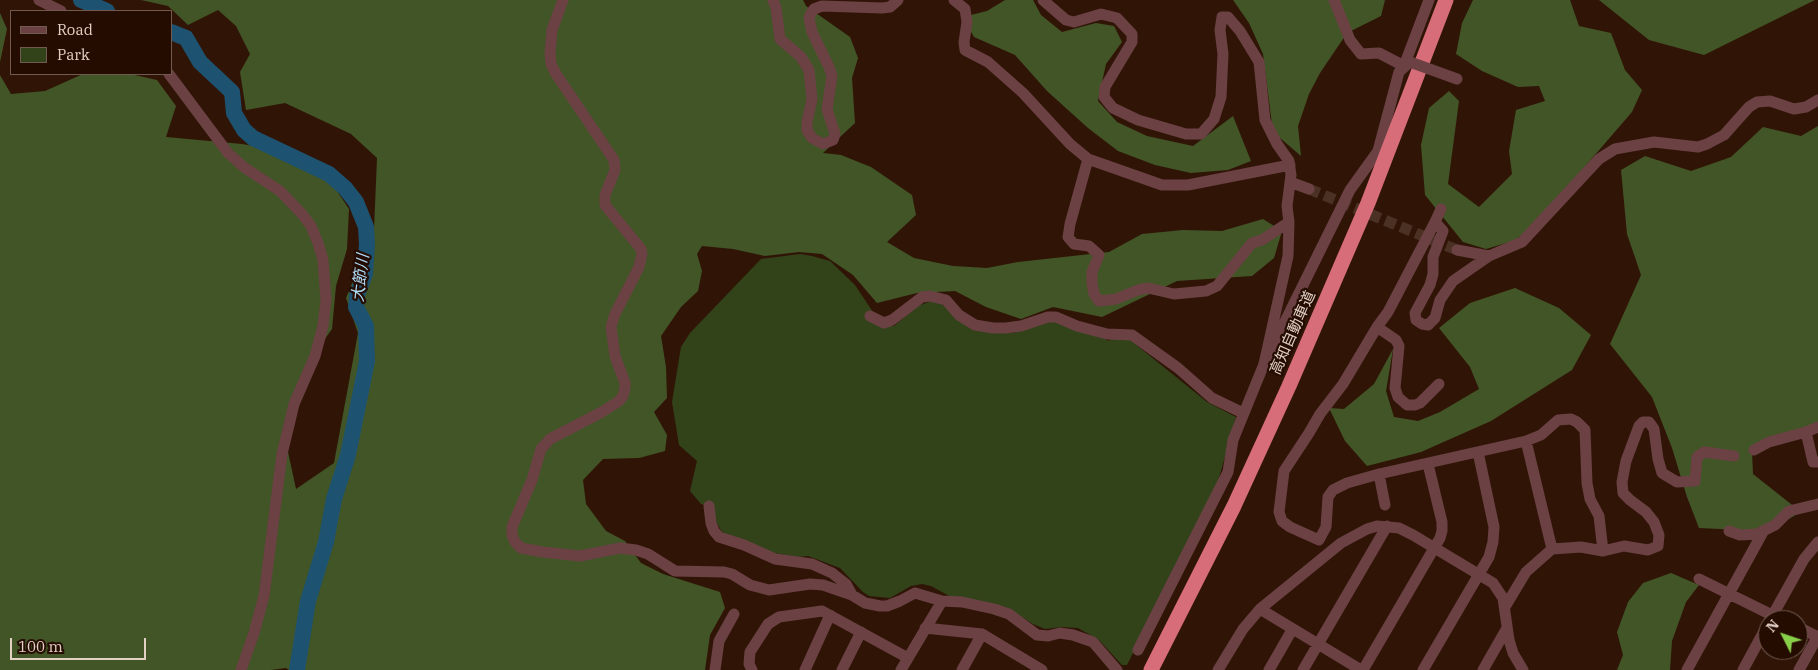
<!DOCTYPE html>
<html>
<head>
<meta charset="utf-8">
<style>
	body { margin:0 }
	#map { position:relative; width:1818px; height:670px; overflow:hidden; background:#301507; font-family:"IBM Plex Serif",serif }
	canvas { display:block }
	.legend { position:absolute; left:10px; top:10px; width:162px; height:65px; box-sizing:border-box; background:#250c01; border:1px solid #715a50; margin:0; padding:6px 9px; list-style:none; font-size:15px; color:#e2cfc6 }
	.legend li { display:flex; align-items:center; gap:10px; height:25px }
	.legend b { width:25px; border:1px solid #715a50 }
	.north { position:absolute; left:1758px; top:610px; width:50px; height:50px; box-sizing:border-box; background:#250c01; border:1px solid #715a50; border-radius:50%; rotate:311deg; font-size:14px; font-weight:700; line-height:20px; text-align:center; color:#e2cfc6 }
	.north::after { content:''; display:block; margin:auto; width:18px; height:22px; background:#88cf49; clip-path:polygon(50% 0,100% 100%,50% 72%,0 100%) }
	.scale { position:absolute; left:10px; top:638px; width:136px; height:22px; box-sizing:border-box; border:2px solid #e2cfc6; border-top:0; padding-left:6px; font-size:15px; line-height:18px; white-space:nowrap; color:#e2cfc6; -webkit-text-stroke:4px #250c01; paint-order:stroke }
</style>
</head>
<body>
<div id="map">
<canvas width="1818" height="670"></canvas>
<ul class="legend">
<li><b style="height:6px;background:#6b4144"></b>Road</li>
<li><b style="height:14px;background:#32431a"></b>Park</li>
</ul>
<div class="north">N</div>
<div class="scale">100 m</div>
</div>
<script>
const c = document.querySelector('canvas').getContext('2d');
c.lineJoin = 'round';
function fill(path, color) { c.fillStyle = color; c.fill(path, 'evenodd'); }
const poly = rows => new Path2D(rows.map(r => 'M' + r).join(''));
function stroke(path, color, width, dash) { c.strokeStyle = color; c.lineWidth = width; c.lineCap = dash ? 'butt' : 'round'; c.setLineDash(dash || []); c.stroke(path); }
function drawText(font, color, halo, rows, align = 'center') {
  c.font = font + ' "IBM Plex Serif","Noto Sans JP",serif'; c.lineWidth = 4.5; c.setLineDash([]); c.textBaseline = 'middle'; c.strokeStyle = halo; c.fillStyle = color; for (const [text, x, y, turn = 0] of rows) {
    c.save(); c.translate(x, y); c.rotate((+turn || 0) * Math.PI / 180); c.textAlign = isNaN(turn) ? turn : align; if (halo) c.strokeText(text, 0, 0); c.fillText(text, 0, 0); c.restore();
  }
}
fill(poly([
	[800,254,812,256,830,261,855,285,873,312,889,326,894,326,918,306,931,301,940,303,990,333,1013,333,1047,322,1055,322,1099,336,1109,341,1110,338,1129,339,1207,402,1236,417,1217,485,1127,665,1122,665,1099,640,1078,628,1062,627,1045,629,1033,624,1006,607,953,598,931,586,922,584,911,586,890,598,869,596,863,592,840,568,808,556,798,557,768,552,722,532,714,518,714,508,701,504,690,491,697,461,679,445,672,402,681,347,690,333,761,259]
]), '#32431a');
fill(poly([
	[141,0,803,0,806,6,850,37,858,58,852,78,855,123,823,153,841,155,871,167,912,195,916,215,887,242,914,258,953,266,987,268,1018,262,1109,252,1142,234,1183,230,1222,231,1263,219,1282,231,1274,258,1252,276,1177,281,1102,317,1053,307,1021,319,986,307,955,291,917,293,877,303,853,275,822,254,799,252,765,256,733,249,702,246,697,254,702,271,698,291,681,307,661,336,666,367,667,398,654,412,667,435,665,451,639,458,603,459,583,480,586,504,606,531,625,541,641,563,663,574,720,592,725,608,710,635,705,670,289,670,286,668,271,670,0,670,0,75,11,94,45,91,83,74,130,74,157,80,176,106,166,137,242,144,277,150,301,159,331,182,349,209,347,249,336,286,332,329,307,364,287,447,296,489,334,463,358,333,346,298,374,230,377,158,351,134,285,103,246,110,240,72,250,54,236,26,218,10,188,25,168,6],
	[1005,0,1033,0,1041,15,1062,32,1096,23,1114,26,1122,42,1106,64,1098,101,1117,122,1147,136,1193,146,1233,116,1251,161,1228,170,1191,173,1155,165,1118,151,1088,128,1047,91,1015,55,974,37,963,17,987,11],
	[1233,0,1385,0,1381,16,1347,33,1320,73,1309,94,1298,126,1301,156,1273,132,1263,54,1249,23],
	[1473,0,1570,0,1579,26,1611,33,1625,70,1642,90,1632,112,1530,230,1513,241,1486,249,1463,242,1425,195,1421,145,1429,108,1449,91,1459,101,1448,184,1479,207,1512,174,1509,151,1516,110,1545,101,1539,86,1518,87,1482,71,1456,54,1462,23],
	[1599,0,1815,0,1704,55,1649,40],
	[0,13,7,29,0,62],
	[1818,126,1818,422,1752,452,1753,474,1801,512,1757,537,1741,530,1699,528,1687,497,1672,448,1652,397,1610,344,1641,275,1627,234,1621,170,1645,156,1691,171,1731,157,1763,127,1801,136],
	[1515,288,1559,308,1591,335,1572,370,1491,421,1421,452,1367,466,1345,441,1329,408,1344,409,1374,384,1393,349,1386,391,1394,417,1418,421,1440,412,1479,389,1470,367,1439,328,1470,303],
	[1671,573,1699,585,1686,602,1672,641,1670,670,1617,670,1623,655,1617,632,1628,602,1643,583]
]), '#425527');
stroke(poly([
	[81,0,107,11],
	[171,32,186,38,200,62,232,92,234,113,244,130,253,138,329,174,345,188,356,202,366,227,367,244,365,274,357,295,356,307,366,326,367,361,348,455,334,499,326,542,308,601,297,670]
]), '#1d5370', 16);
stroke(poly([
	[1309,189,1457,250]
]), '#4b3124', 11, [11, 5.5]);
stroke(poly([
	[39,0,61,11],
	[563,0,552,30,550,54,551,64,556,74,614,160,615,170,605,195,605,205,641,249,642,254,639,267,615,314,611,327,615,356,625,383,625,388,623,396,619,401,602,412,550,439,541,449,532,480,512,527,512,535,515,542,521,548,543,552,580,556,620,548,636,550,648,554,675,571,724,572,732,574,750,585,769,590,810,584,823,585,852,595,865,603,880,606,887,606,900,601,915,593,942,601,962,602,994,609,1009,614,1037,635,1048,636,1060,633,1073,635,1093,642,1117,670],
	[773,0,776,8,780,39,801,57,809,70,812,99,807,122,807,130,812,138,823,144,833,140,835,134,827,109,832,76,829,67,812,32,809,18,811,13,814,9,822,6,882,8,890,7,898,0],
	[954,0,965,9,967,22,964,42,965,50,988,62,1023,93,1070,144,1088,159,1162,185,1188,185,1290,165],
	[1043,0,1066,20,1074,22,1101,14,1117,18,1132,34,1132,42,1105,87,1104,97,1113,108,1138,120,1186,134,1201,134,1214,119,1221,97,1223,54,1220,30,1222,17,1228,17,1240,31,1259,62,1265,120,1277,144,1289,161,1291,175,1287,206,1289,222,1288,256,1264,364],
	[1334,0,1350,40,1361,54,1379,53,1404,66],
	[1404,66,1429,0],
	[169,74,228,153,245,168,280,191,302,214,311,226,318,243,323,260,326,300,323,326,315,356,294,404,290,421,282,454,264,596,254,633,241,670],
	[1088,159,1070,224,1068,237,1074,244,1089,246,1099,255,1092,272,1092,283,1094,294,1099,301,1116,299,1138,290,1148,288,1174,294,1206,291,1217,286,1252,243,1262,240,1289,222],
	[1290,182,1309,189],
	[1435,222,1441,209],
	[1457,250,1489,256,1522,242,1599,159,1615,149,1654,142,1698,147,1707,144,1724,135,1749,107,1757,102,1770,101,1794,109,1806,107,1818,100],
	[1489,256,1453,281,1440,300,1435,318,1428,325,1422,324,1416,320,1415,313,1430,285,1433,274,1433,257,1443,231,1435,222,1388,312,1377,327,1343,384,1320,414,1309,433,1284,471,1279,512,1282,521,1290,527,1319,540,1326,527,1328,497,1333,490,1347,483,1379,474,1526,441,1541,435,1558,420,1571,419,1577,422,1585,430,1587,483,1590,499,1599,516,1603,551],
	[870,316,884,323,892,320,922,297,930,296,946,300,959,315,975,325,993,328,1006,328,1021,326,1048,317,1056,317,1077,326,1107,334,1132,335,1178,368,1212,398,1243,413],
	[1377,327,1396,340,1399,346,1395,388,1398,397,1407,405,1415,405,1420,403,1439,384],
	[1818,427,1806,432,1813,462,1818,462],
	[1526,441,1552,549],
	[1754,450,1769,442,1806,432],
	[1379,474,1385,505],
	[709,506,711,523,714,531,719,537,744,545,775,559,812,564,832,573,846,584,852,595],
	[1729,531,1740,535,1757,534,1775,525,1789,511,1818,504],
	[1699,579,1782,620],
	[1505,607,1526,572,1552,549,1581,547,1603,551,1624,546,1648,550,1658,546,1659,535,1654,522,1646,512,1630,500,1623,493,1622,482,1626,461,1639,426,1643,422,1649,422,1654,429,1658,459,1662,473,1677,482,1695,481,1697,457,1704,452,1734,456],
	[1260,609,1361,670],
	[1770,620,1804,559,1818,542],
	[1798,627,1818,637],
	[925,628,982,634,1042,670],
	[1138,650,1228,472,1233,440,1264,364,1350,190,1378,151,1399,72,1410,62],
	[715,670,719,641,734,614],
	[752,670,749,664,750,652,768,624,779,617,822,611,908,658],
	[805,670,830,615],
	[842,670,861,632],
	[901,670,942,601],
	[962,670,982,634],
	[1218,670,1243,629,1260,609,1341,543,1367,529,1377,526,1399,528,1413,535,1493,583,1503,598,1509,640,1513,653,1523,670],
	[1269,670,1292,630],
	[1303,670,1387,526],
	[1363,670,1440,538,1442,531,1442,522,1428,464],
	[1423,670,1489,557,1493,542,1494,527,1478,452],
	[1483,670,1507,628],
	[1687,670,1763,532],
	[1743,670,1768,624],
	[1799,670,1818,636]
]), '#6b4144', 11);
stroke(poly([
	[1151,670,1234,506,1289,386,1368,203,1446,0]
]), '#d76d79', 15);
stroke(poly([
	[1410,62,1457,79]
]), '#6b4144', 11);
drawText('15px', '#e2cfc6', '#250c01', [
	["高知自動車道",1293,333,-66]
]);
drawText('italic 16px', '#addbf7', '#250c01', [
	["大節川",361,278,-83]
]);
</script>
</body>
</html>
